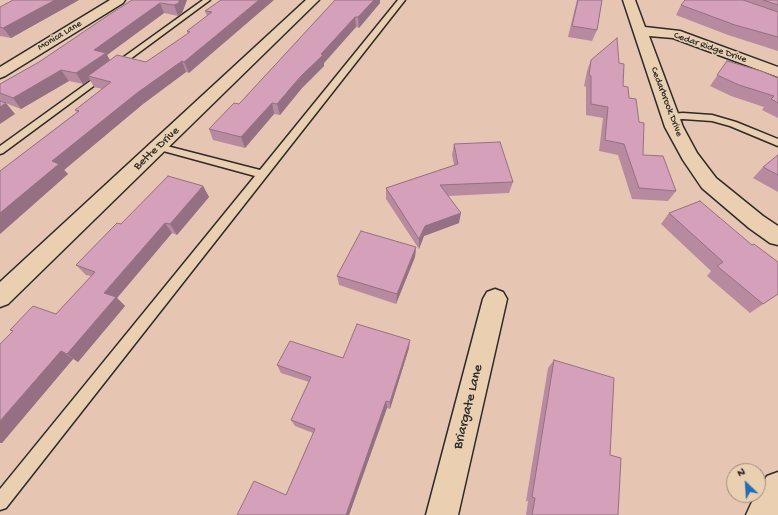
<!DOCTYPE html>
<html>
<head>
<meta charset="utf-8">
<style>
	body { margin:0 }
	#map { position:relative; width:778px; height:515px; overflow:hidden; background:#e6c6b3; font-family:"Gochi Hand",sans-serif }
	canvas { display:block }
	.north { position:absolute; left:726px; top:463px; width:40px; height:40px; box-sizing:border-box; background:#eacfb1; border:1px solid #9e8d7b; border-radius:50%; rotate:335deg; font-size:11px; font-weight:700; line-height:16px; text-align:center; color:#2b2b2b }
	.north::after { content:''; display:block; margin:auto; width:14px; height:18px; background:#1f6fb2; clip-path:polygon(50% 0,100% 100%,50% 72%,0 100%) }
</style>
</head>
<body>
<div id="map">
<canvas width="778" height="515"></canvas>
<div class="north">N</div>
</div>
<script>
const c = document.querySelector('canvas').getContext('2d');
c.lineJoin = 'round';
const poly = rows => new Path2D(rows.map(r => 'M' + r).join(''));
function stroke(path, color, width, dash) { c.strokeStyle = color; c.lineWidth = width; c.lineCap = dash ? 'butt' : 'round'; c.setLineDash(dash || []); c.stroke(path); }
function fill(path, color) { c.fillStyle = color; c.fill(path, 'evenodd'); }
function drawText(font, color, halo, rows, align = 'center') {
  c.font = font + ' "Gochi Hand",sans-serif'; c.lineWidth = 3; c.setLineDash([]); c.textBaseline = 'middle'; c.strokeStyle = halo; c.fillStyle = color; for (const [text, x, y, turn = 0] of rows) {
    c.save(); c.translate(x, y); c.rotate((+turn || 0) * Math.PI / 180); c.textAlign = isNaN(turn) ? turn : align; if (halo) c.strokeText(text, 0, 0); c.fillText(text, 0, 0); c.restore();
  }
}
const lane = poly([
	[203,0,210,0,3,153,0,154,0,146,203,0],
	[398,0,405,0,6,508,0,510,0,489,255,176,156,149,154,147,156,145,159,144,260,170,398,0],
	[683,113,712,115,736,122,778,139,778,146,730,126,712,121,683,119,671,120,666,117,671,114,683,113]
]);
const street = poly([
	[110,0,125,0,123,3,5,76,0,78,0,67,110,0],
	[306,0,319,0,8,304,0,307,0,282,306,0],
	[623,0,635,0,645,27,680,31,778,67,778,77,673,38,649,36,683,127,697,153,716,178,763,216,778,226,778,245,770,243,749,228,702,188,683,160,665,127,623,0],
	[495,289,503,292,507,299,458,515,426,515,483,299,487,292,495,289],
	[778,472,778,515,746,515,751,504,756,495,758,495,758,492,767,476,778,472]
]);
stroke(lane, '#2b2b2b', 3);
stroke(street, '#2b2b2b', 3);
fill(lane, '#eacfb1');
fill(street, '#eacfb1');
fill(poly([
	[13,0,79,0,11,38,0,36,0,7],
	[132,0,187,0,182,13,178,16,164,13,107,55,110,60,146,62,188,34,187,31,207,16,205,11,221,0,189,73,186,72,143,104,64,170,68,174,0,234,0,171,77,112,75,110,102,89,94,87,90,80,83,84,69,81,21,109,0,101,0,84,39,62],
	[335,0,380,0,380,3,359,28,356,27,324,63,324,66,302,88,280,115,274,114,245,148,213,140,209,129,239,104],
	[577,0,602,0,597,30,592,41,568,37],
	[685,0,778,0,778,51,728,35,676,15,681,5],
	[591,60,619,63,623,86,629,98,643,155,676,191,668,201,632,199,618,155,599,151,603,118,586,115,586,87,584,86,587,71],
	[727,61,778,78,778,118,762,110,764,107,731,96,710,86],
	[454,144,513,182,509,193,448,196,459,223,424,236,419,249,386,199,386,188,454,165,452,155],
	[778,155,778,192,753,178,763,167],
	[203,186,209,197,177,235,172,233,117,298,125,306,78,362,73,359,2,443,13,331,10,330,56,314,91,276,86,275,76,265,121,224],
	[669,213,752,245,778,262,778,294,750,313,707,276,711,271,661,224],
	[416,247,415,257,396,304,339,285,337,276],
	[409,348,390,409,387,408,349,515,237,515,286,495,313,433,295,426,291,420,309,382,281,373,277,365,343,358],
	[554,360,610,455,618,515,526,515,528,501,526,501,548,368]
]), '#b78aa0');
fill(poly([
	[55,0,79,0,11,38,3,28],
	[179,0,187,0,182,13,178,16,174,5],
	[259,0,274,0,189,73,184,62],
	[374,0,380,0,380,3,359,28,358,17],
	[160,3,164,13,107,55,112,64,88,76,90,80,83,84,76,73,94,50],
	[355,17,356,27,324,63,324,66,302,88,280,115,277,104,321,54],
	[182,61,186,72,143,104,64,170,68,174,0,234,0,213,52,161,137,93],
	[61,70,69,81,21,109,13,98],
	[6,103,15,114,0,124,0,107],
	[272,103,274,114,245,148,241,137],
	[203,186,209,197,177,235,170,224],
	[461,213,459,223,424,236,419,249,419,239,425,226],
	[165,223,172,233,117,298,125,306,78,362,67,354,104,293],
	[416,247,415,257,396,304,397,294],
	[410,340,409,348,390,409,390,402],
	[61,351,73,359,2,443,0,443,0,421],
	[386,401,387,408,349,515,346,515]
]), '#957082');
const building = poly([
	[13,0,55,0,3,28,0,27,0,7,13,0],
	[132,0,179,0,179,3,174,5,160,3,94,50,106,53,76,73,61,70,13,98,0,93,0,84,39,62,107,16,132,0],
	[221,0,259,0,184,62,182,61,137,93,52,161,59,164,0,213,0,171,79,111,75,110,111,82,88,76,117,55,146,62,190,32,187,31,212,12,205,11,221,0],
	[335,0,374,0,358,17,355,17,321,54,323,55,300,77,277,104,272,103,241,137,209,129,234,103,239,104,335,0],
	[578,0,602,0,597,30,572,26,578,0],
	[685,0,743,0,778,12,778,37,735,25,681,5,685,0],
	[763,0,778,0,778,5,763,0],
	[617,38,619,63,624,64,623,86,628,87,629,98,636,99,639,122,644,123,643,155,663,156,676,191,639,188,624,144,605,140,608,107,591,104,591,76,589,75,591,60,617,38],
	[727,61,761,71,778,78,778,103,771,99,774,96,739,85,717,75,727,61],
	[0,101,6,103,0,107,0,101],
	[500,142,513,182,440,185,461,213,425,226,419,239,386,188,458,164,454,144,500,142],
	[778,155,778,175,763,167,778,155],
	[168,176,203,186,170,224,165,223,104,293,116,297,67,354,61,351,0,421,0,344,13,331,10,330,33,306,56,314,95,272,76,265,117,223,121,224,168,176],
	[700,201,752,245,754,244,778,262,778,294,763,304,717,266,723,262,669,213,700,201],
	[361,231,416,247,397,294,337,276,361,231],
	[357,324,410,340,390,402,386,401,346,515,237,515,254,481,286,495,315,429,291,420,311,377,277,365,290,341,343,358,357,324],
	[554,360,614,378,610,455,621,458,618,515,532,515,535,498,532,497,554,360]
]);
fill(building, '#d5a0ba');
stroke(building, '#957082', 1);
drawText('10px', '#2b2b2b', '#eacfb1', [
	["Monica Lane",60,36,-31],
	["Cedar Ridge Drive",710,48,19],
	["Cedarbrook Drive",666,102,69]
]);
drawText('12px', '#2b2b2b', '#eacfb1', [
	["Bette Drive",157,149,-43]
]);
drawText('14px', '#2b2b2b', '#eacfb1', [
	["Briargate Lane",469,407,-76]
]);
</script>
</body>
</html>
